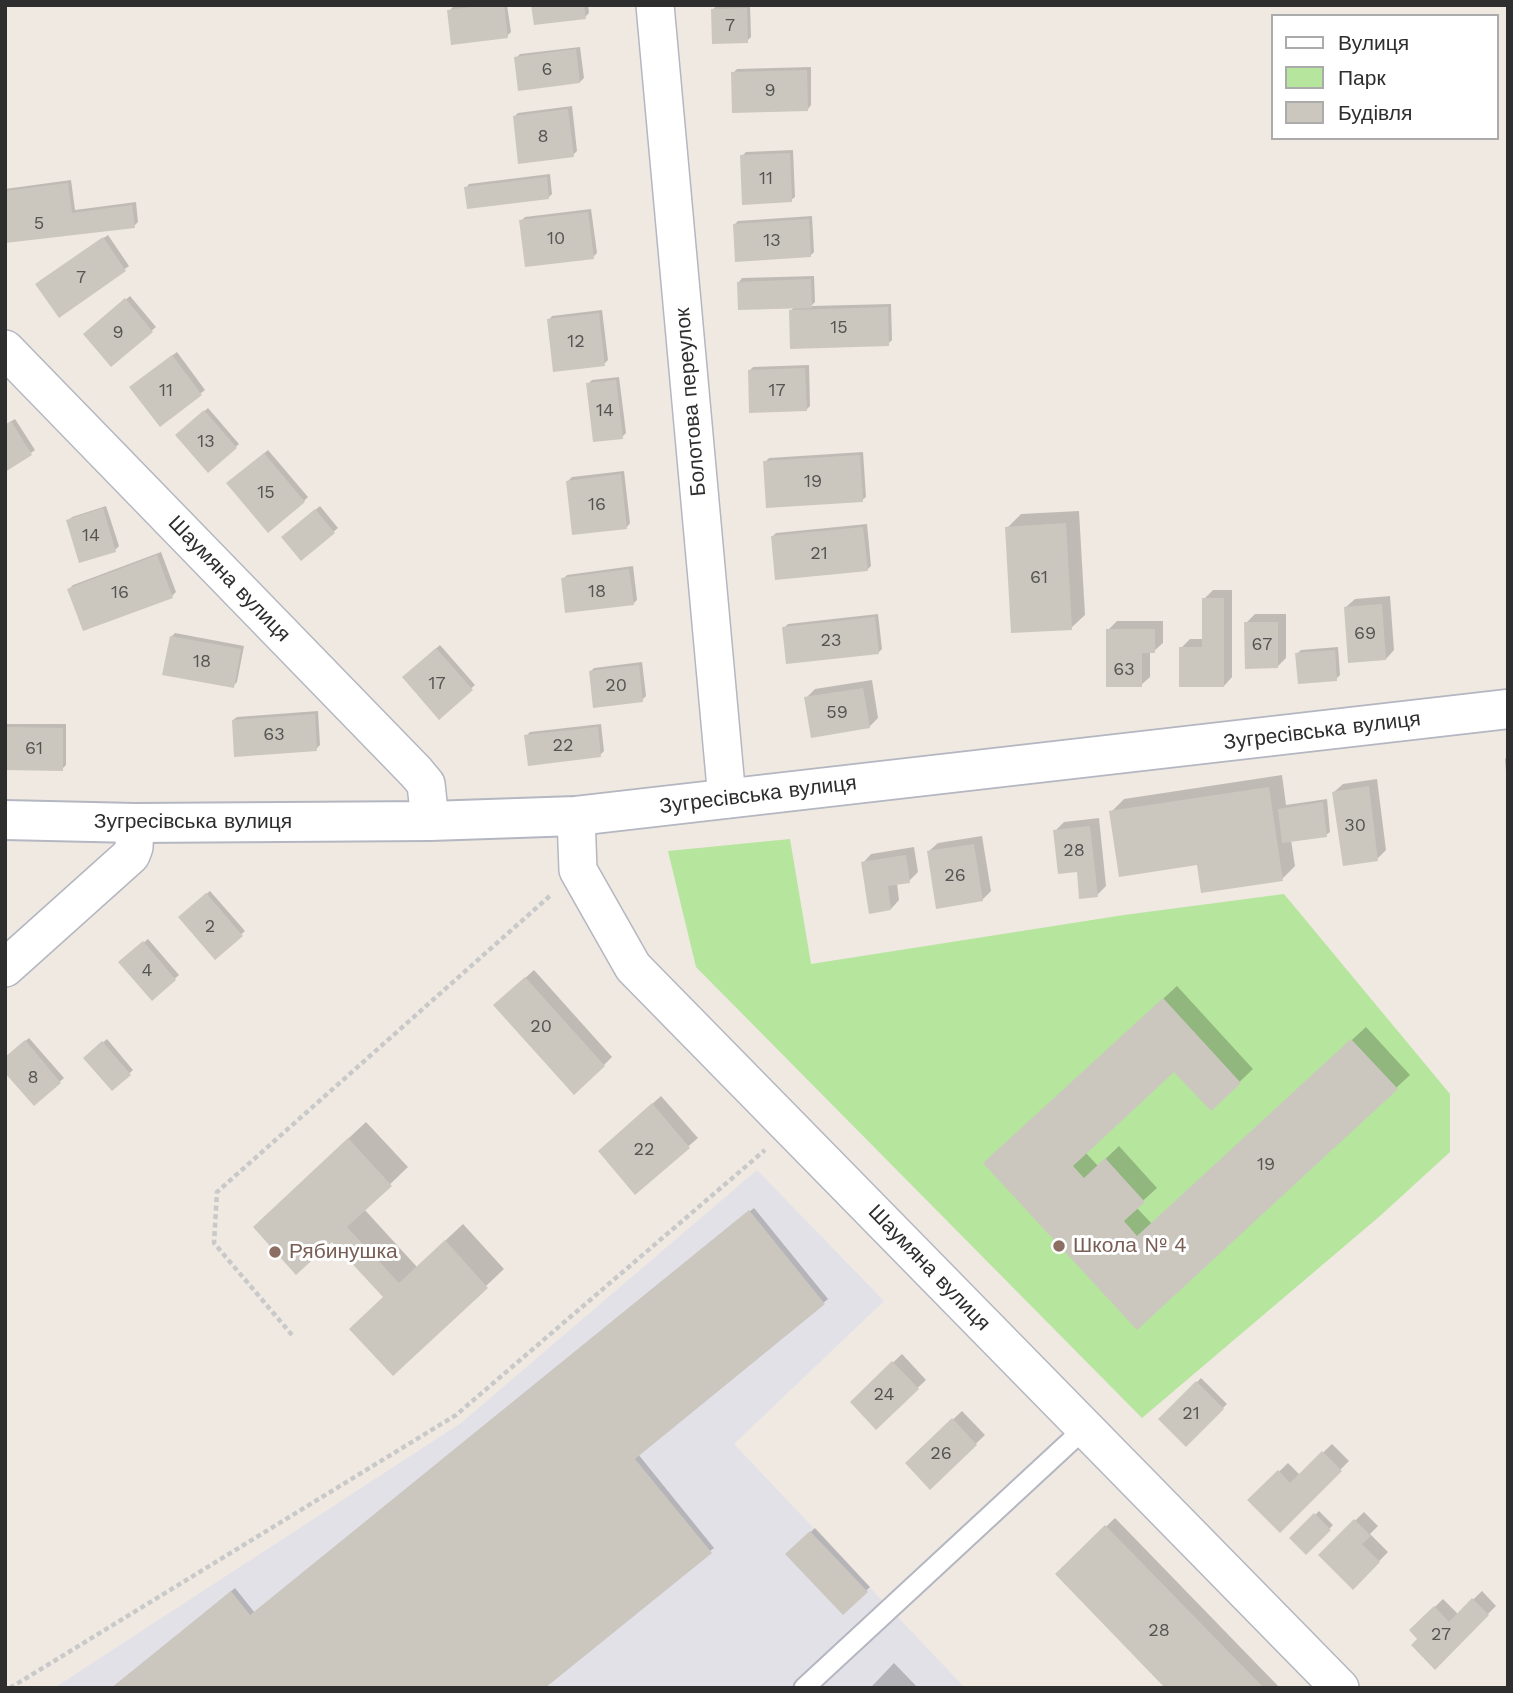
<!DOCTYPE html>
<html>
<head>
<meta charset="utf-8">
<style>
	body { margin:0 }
	#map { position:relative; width:1513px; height:1693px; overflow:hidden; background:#efe9e1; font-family:"Work Sans",sans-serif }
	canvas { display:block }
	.frame { position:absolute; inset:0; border:7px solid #2e2e2e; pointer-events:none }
	.legend { position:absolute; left:1271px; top:14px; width:228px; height:126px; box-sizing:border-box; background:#fff; border:2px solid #ababab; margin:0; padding:9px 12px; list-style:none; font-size:21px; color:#2e2e2e }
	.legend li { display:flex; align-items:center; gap:14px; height:35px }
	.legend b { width:35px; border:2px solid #ababab }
</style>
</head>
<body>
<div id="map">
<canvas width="1513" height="1693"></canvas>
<div class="frame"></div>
<ul class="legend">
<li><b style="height:9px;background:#fff"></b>Вулиця</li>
<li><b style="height:19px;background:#b6e59e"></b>Парк</li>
<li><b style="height:19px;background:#cbc7bf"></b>Будівля</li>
</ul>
</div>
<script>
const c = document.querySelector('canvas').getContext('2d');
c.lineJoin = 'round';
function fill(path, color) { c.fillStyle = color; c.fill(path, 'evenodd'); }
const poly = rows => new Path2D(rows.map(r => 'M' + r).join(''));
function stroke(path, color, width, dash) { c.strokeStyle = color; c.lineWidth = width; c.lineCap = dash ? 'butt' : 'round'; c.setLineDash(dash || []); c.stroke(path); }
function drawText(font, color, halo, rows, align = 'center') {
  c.font = font + ' "Work Sans",sans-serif'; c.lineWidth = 6; c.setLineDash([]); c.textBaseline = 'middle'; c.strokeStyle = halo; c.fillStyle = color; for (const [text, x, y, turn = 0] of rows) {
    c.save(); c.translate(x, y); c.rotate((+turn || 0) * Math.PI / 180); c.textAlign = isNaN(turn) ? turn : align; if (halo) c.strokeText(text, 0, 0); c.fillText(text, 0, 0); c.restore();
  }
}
fill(poly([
	[757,1170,884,1301,734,1444,965,1688,54,1688,461,1423]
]), '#e3e1e8');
fill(poly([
	[790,839,811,964,1124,915,1284,894,1450,1094,1450,1152,1380,1216,1142,1418,696,967,668,851]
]), '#b6e59e');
fill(poly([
	[468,5,507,5,511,32,507,36,449,11,453,7],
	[533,5,588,5,589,13,585,17],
	[750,5,751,37,747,41,713,9,717,6],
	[580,47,584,78,580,82,516,58,520,54],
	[811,67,811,105,808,109,733,73,737,69],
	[572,106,577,151,573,155,514,117,518,113],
	[793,150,795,197,791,200,742,156,746,152],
	[550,174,552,194,549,197,466,188,469,184],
	[71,180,75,210,136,202,138,222,134,226,5,242,5,189],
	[591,209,597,253,593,257,521,221,525,217],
	[812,216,814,252,810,256,734,225,738,221],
	[108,235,129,266,59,316,41,280],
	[814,276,815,302,811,306,891,304,892,340,888,344,790,311,795,307,739,282,742,278],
	[130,296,156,327,111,365,89,331],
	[602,310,608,360,604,364,549,320,552,316],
	[177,352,205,390,160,424,135,383],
	[809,365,810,406,806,410,750,370,753,367],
	[619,377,626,433,622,437,588,384,592,380],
	[208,408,239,444,208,471,178,435],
	[15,419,35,450,31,453,5,425],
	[268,450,308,497,304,501,233,479],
	[863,452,866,497,862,500,765,462,769,458],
	[624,471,630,523,627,527,568,481,572,477],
	[106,506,119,546,115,550,68,521,72,517],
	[320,506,338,528,301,559,287,534],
	[1079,511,1085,615,1071,628,1007,528,1021,514],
	[867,524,871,566,867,570,772,537,776,533],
	[161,552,176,592,172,596,69,589,73,585],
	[633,566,637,600,633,604,563,579,567,575],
	[1213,590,1232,590,1232,677,1224,686,1181,648,1190,639,1204,639,1204,599],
	[1390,596,1394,650,1386,659,1346,607,1355,599],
	[878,614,882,649,878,653,784,628,788,624],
	[1255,614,1286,614,1286,658,1277,667,1246,623],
	[1117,621,1163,621,1163,643,1154,651,1150,651,1150,677,1141,685,1108,630],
	[175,633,244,646,237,682,233,686,171,637],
	[440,645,475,685,439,717,404,677],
	[1338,647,1340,675,1336,679,1297,654,1301,650],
	[642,662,646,696,642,700,590,672,594,668],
	[872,680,878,718,869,727,806,698,815,689],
	[318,711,320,745,316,749,233,720,237,717],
	[5,724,66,724,66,765,62,769,5,769],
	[601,724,604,751,600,755,526,736,530,732],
	[1508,756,1508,796,1505,759],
	[1282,775,1286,805,1327,799,1330,832,1326,835,1291,840,1295,866,1282,879,1199,863,1111,812,1124,799],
	[1377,779,1386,850,1377,859,1334,792,1343,784],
	[1099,818,1106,886,1097,895,1078,870,1055,831,1064,822],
	[982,836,991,891,982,900,929,851,938,843],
	[914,847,918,872,909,881,897,883,899,900,891,909,863,863,871,854],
	[210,891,245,931,215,958,184,913],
	[148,939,179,975,152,999,124,959],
	[534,970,612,1057,604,1065,504,997],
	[1177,986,1253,1069,1211,1109,1174,1069,1085,1152,1098,1166,1119,1146,1157,1188,1136,1207,1152,1224,1366,1027,1410,1075,1137,1328,999,1150],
	[29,1038,64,1078,34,1104,5,1059],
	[107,1039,133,1070,112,1089,85,1058],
	[661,1096,698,1138,635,1192,609,1143],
	[366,1122,408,1167,364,1209,417,1267,463,1224,504,1269,393,1374,385,1297,332,1239,273,1209],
	[754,1208,828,1299,638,1454,714,1548,710,1551,113,1688,235,1588,255,1613],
	[902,1354,926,1380,876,1427,852,1402],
	[1201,1378,1227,1404,1186,1445,1161,1419],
	[962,1411,985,1435,930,1488,907,1463],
	[1332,1444,1349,1461,1280,1530,1250,1500,1288,1463,1300,1475],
	[1319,1511,1333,1525,1306,1553,1292,1538],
	[1364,1512,1378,1526,1370,1534,1388,1552,1353,1588,1320,1555],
	[1115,1518,1280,1688,1167,1688,1057,1574],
	[815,1528,870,1587,843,1613,788,1554],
	[1482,1591,1496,1606,1435,1667,1420,1639,1411,1630,1443,1599,1458,1614],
	[894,1663,918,1688,870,1688,877,1681]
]), '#0003');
fill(poly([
	[488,5,504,5,508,38,451,45,447,10],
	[531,5,584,5,586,19,534,25],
	[747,8,748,43,712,44,711,9],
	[576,49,580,83,518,91,514,57],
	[807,70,808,111,732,113,731,72],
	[568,109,574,157,518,164,513,116],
	[790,153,792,202,742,205,740,155],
	[547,177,549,199,467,209,464,187],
	[68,183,72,213,132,205,135,228,5,243,5,191],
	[588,212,594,259,525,267,519,220],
	[809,219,811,257,735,262,733,224],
	[103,237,126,271,59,318,35,284],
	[811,279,812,308,738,310,737,282],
	[125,298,153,332,111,367,83,334],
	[888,307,889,346,790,349,789,310],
	[599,313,605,366,553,372,547,319],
	[172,355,202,395,160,427,129,387],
	[805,368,807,411,749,413,748,370],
	[616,380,623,439,593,442,586,383],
	[204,410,237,448,208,473,175,435],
	[11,421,32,455,5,472,5,425],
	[264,453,305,502,268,533,226,483],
	[860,455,863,502,766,508,763,461],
	[621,474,627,529,572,535,566,481],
	[103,508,116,552,79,563,66,520],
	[315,509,335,533,301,561,281,537],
	[1066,523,1072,630,1011,633,1005,527],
	[863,527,868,571,775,580,771,536],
	[157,555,173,598,83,631,67,589],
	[629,569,634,605,565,613,561,578],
	[1202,598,1224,598,1224,687,1179,687,1179,647,1202,647],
	[1382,604,1386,660,1348,663,1344,607],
	[875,617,879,654,786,664,782,627],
	[1244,622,1278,622,1278,668,1245,669],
	[1106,629,1155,629,1155,653,1142,653,1142,687,1106,687],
	[170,636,241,649,234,688,162,675],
	[436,648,473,690,439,720,402,677],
	[1335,650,1337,681,1298,684,1295,653],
	[639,665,643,702,593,708,589,671],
	[863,688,870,728,811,738,804,697],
	[315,714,317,751,234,757,232,720],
	[5,727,63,728,63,771,5,770],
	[598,727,601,757,528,766,524,735],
	[1369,786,1378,861,1343,866,1332,792],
	[1269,787,1283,881,1201,893,1197,865,1119,877,1109,811],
	[1323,802,1327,837,1282,843,1278,809],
	[1090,826,1098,897,1079,899,1077,872,1058,874,1053,830],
	[974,844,983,901,936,909,927,851],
	[906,855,910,883,888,886,891,910,869,914,861,862],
	[206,893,243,936,215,960,178,917],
	[143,941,176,980,152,1001,118,962],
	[525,977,605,1066,574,1095,493,1005],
	[1163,998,1241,1083,1211,1111,1174,1072,1073,1166,1084,1178,1105,1158,1145,1202,1124,1221,1137,1236,1351,1039,1398,1089,1137,1330,983,1163],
	[25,1040,61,1083,34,1106,5,1073,5,1057],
	[102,1041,131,1075,112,1091,83,1058],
	[652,1103,690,1148,635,1195,598,1151],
	[348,1138,392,1186,347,1227,399,1283,445,1240,488,1288,393,1376,349,1329,383,1297,332,1242,296,1275,253,1227],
	[749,1210,825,1304,635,1459,712,1553,545,1688,111,1688,231,1591,250,1615],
	[892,1361,919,1389,876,1430,850,1402],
	[1196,1381,1224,1409,1186,1447,1158,1419],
	[952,1418,977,1445,930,1490,905,1463],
	[1322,1451,1342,1471,1280,1533,1247,1500,1278,1470,1290,1483],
	[1314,1513,1331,1530,1306,1555,1289,1538],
	[1354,1519,1371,1536,1362,1544,1380,1562,1353,1590,1318,1555],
	[1105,1525,1264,1688,1165,1688,1055,1574],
	[810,1531,868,1592,843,1615,785,1554],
	[1472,1598,1489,1615,1435,1670,1411,1645,1417,1639,1409,1630,1434,1606,1449,1622]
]), '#cbc7bf');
const service = poly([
	[804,1688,1086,1427]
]);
const minor = poly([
	[655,5,727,799],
	[5,349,416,772,426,784,430,821],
	[576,816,578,870,633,967,1340,1688],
	[5,968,131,855,134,847,135,823]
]);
const tertiary = poly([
	[5,820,135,823,430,821,576,816,1508,709]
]);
stroke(service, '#b4b7c1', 23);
stroke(minor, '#b4b7c1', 40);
stroke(tertiary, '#b4b7c1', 42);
stroke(poly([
	[292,1335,214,1243,217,1192,552,894],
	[10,1688,456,1415,765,1150]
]), '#c9c9c9', 4.5, [5, 3.5]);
stroke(service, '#fff', 19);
stroke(minor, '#fff', 37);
stroke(tertiary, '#fff', 38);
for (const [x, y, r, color] of [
	[1059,1246,7,"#8d6e63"],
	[275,1252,7,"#8d6e63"]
]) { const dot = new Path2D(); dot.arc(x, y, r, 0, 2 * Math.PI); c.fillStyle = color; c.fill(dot); stroke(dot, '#fff', 2.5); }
drawText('18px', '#555452', null, [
	["7",730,26],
	["6",547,70],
	["9",770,91],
	["8",543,137],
	["11",766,179],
	["5",39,224],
	["10",556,239],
	["13",772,241],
	["7",81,278],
	["15",839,328],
	["9",118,333],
	["12",576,342],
	["11",166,391],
	["17",777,391],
	["14",605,411],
	["13",206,442],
	["19",813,482],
	["15",266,493],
	["16",597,505],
	["14",91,536],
	["21",819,554],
	["61",1039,578],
	["18",597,592],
	["16",120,593],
	["69",1365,634],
	["23",831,641],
	["67",1262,645],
	["18",202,662],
	["63",1124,670],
	["17",437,684],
	["20",616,686],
	["59",837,713],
	["63",274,735],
	["22",563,746],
	["61",34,749],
	["30",1355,826],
	["28",1074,851],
	["26",955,876],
	["2",210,927],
	["4",147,971],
	["20",541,1027],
	["8",33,1078],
	["22",644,1150],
	["19",1266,1165],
	["24",884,1395],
	["21",1191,1414],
	["26",941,1454],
	["28",1159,1631],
	["27",1441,1635]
]);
drawText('21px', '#2e2e2e', '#fff', [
	["Болотова переулок",691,402,-95],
	["Шаумяна вулиця",229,579,46],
	["Зугресівська вулиця",1322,731,-7],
	["Зугресівська вулиця",758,795,-7],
	["Зугресівська вулиця",193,822],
	["Шаумяна вулиця",929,1268,46]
]);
drawText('21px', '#785e54', '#fff', [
	["Школа № 4",1073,1246],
	["Рябинушка",289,1252]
], 'left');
</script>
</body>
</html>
